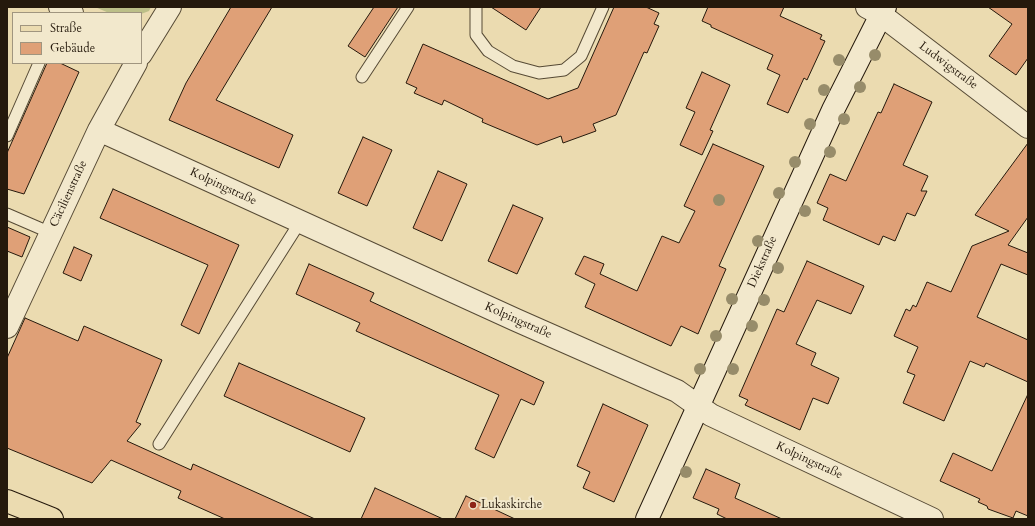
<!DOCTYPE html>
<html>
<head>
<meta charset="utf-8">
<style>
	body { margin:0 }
	#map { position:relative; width:1035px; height:526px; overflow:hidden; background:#ebdbb0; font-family:Cardo,serif }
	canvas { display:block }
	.frame { position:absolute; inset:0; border:8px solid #25190c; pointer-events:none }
	.legend { position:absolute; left:12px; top:12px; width:130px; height:52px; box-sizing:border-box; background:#f2e8cc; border:1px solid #a0957f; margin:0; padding:5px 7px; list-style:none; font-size:12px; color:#25190c }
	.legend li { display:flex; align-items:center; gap:8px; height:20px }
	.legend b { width:20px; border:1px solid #a0957f }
</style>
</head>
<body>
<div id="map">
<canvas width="1035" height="526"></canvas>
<div class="frame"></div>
<ul class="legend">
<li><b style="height:5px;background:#ebdbb0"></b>Straße</li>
<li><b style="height:11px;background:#dfa077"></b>Gebäude</li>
</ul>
</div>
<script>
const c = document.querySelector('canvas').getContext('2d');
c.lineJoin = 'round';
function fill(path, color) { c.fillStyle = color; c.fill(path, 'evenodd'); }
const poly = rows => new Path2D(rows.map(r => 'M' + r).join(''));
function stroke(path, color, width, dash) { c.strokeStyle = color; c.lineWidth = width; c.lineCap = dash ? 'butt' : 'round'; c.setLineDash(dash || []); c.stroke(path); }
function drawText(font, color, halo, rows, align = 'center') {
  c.font = font + ' Cardo,serif'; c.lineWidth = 4; c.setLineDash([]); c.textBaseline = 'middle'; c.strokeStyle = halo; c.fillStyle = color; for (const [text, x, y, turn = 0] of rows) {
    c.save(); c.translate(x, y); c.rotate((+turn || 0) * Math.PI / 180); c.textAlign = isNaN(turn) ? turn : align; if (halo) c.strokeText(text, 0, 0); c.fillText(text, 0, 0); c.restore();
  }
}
fill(poly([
	[95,7,151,7,149,11,141,14,109,13]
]), '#bcbf88');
const building = poly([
	[231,7,272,7,216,100,293,135,279,168,169,120,186,83,231,7],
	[374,7,398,7,365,57,348,46,374,7],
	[491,7,541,7,526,30,491,7],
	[614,7,646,7,659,13,654,24,659,26,647,53,644,52,616,115,593,124,596,131,563,143,561,136,537,145,482,122,483,119,444,100,442,105,414,93,417,88,406,83,423,44,548,99,578,88,614,7],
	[708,7,784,7,780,16,822,35,820,39,825,41,807,80,804,78,788,113,767,104,780,75,767,69,773,55,711,27,711,25,702,21,708,7],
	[988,7,1028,7,1028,58,1016,75,989,56,1012,24,988,7],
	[47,63,60,63,79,72,24,194,7,189,7,153,47,63],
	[702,72,730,85,710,130,713,131,702,155,680,145,695,112,686,108,702,72],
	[894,84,932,102,903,165,928,176,921,191,927,191,915,216,907,213,895,241,883,236,879,245,823,220,828,208,817,203,830,174,846,181,878,112,881,113,894,84],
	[363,137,392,150,367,206,338,193,363,137],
	[1028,143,1028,217,1008,245,1028,253,1028,275,1001,264,977,317,1028,340,1028,382,986,363,984,367,970,361,944,421,903,403,915,375,907,372,918,347,894,336,906,309,910,311,913,305,916,307,927,282,951,292,972,246,1009,231,975,215,1028,143],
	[713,144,764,166,719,266,726,269,698,334,681,326,671,346,585,307,595,284,575,274,584,256,604,264,600,274,637,291,662,236,679,243,695,211,684,206,713,144],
	[438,171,467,184,442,241,413,228,438,171],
	[113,189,239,245,199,334,181,325,208,265,100,218,113,189],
	[513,205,543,218,517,274,488,261,513,205],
	[7,227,30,237,22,257,7,251,7,227],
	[74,247,92,255,81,281,63,273,74,247],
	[807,261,864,286,851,314,817,300,796,344,816,353,811,365,839,378,828,404,813,398,800,430,745,405,748,400,739,396,777,309,784,312,807,261],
	[309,264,374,293,370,301,544,382,534,405,521,399,494,458,475,449,499,395,356,331,360,323,296,294,309,264],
	[25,318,78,341,84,326,162,360,136,422,141,424,127,441,191,470,193,464,315,519,225,519,178,498,181,491,111,460,92,483,7,448,7,358,25,318],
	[239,363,365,418,350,452,224,396,239,363],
	[1028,394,1028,516,1016,511,1013,518,988,509,987,506,978,502,980,499,940,481,953,453,992,471,1028,394],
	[603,404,648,425,614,502,583,488,590,472,577,466,603,404],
	[706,469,740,484,735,498,782,519,727,519,717,514,719,509,693,498,706,469],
	[375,488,443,519,361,519,375,488],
	[466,496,515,519,455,519,466,496]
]);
fill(building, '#dfa077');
stroke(building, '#25190c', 1);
const lane = poly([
	[476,7,476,35,488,51,513,66,539,73,564,70,581,56,603,7],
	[362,77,408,7],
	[7,136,39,63],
	[7,214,51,233],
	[159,444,300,222]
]);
const street = poly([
	[60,7,72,13],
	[867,7,880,14,1028,127],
	[141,54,170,7],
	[99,130,516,320,677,391,711,415,932,519],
	[7,327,99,130,136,63]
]);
const secondary = poly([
	[647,519,833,110,885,7]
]);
const primary = poly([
	[7,501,52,519]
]);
stroke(lane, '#564a35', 13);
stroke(street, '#564a35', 24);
stroke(secondary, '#25190c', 24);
stroke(primary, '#25190c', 24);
stroke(lane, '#f2e8cc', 11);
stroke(street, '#f2e8cc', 22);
stroke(secondary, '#f2e8cc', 22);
stroke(primary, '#ebdbb0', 22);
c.fillStyle = '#978c6a';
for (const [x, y] of [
	[875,55],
	[839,60],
	[860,87],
	[824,90],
	[844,119],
	[810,124],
	[830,152],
	[795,162],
	[779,193],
	[719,200],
	[805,211],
	[758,241],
	[778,268],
	[732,299],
	[764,300],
	[752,326],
	[716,336],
	[700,369],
	[733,369],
	[686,472]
]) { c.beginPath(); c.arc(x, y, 6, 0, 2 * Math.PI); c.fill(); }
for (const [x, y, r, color] of [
	[473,505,4,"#8f2418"]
]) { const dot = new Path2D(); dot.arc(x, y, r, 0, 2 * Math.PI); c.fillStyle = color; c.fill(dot); stroke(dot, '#f2e8cc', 1.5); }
drawText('12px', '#25190c', '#f2e8cc', [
	["Ludwigstraße",948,66,37],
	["Kolpingstraße",223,187,25],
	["Cäcilienstraße",69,194,-65],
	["Diekstraße",763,262,-66],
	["Kolpingstraße",518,321,24],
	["Kolpingstraße",809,461,25]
]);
drawText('12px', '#25190c', '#f2e8cc', [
	["Lukaskirche",481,505]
], 'left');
</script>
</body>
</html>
